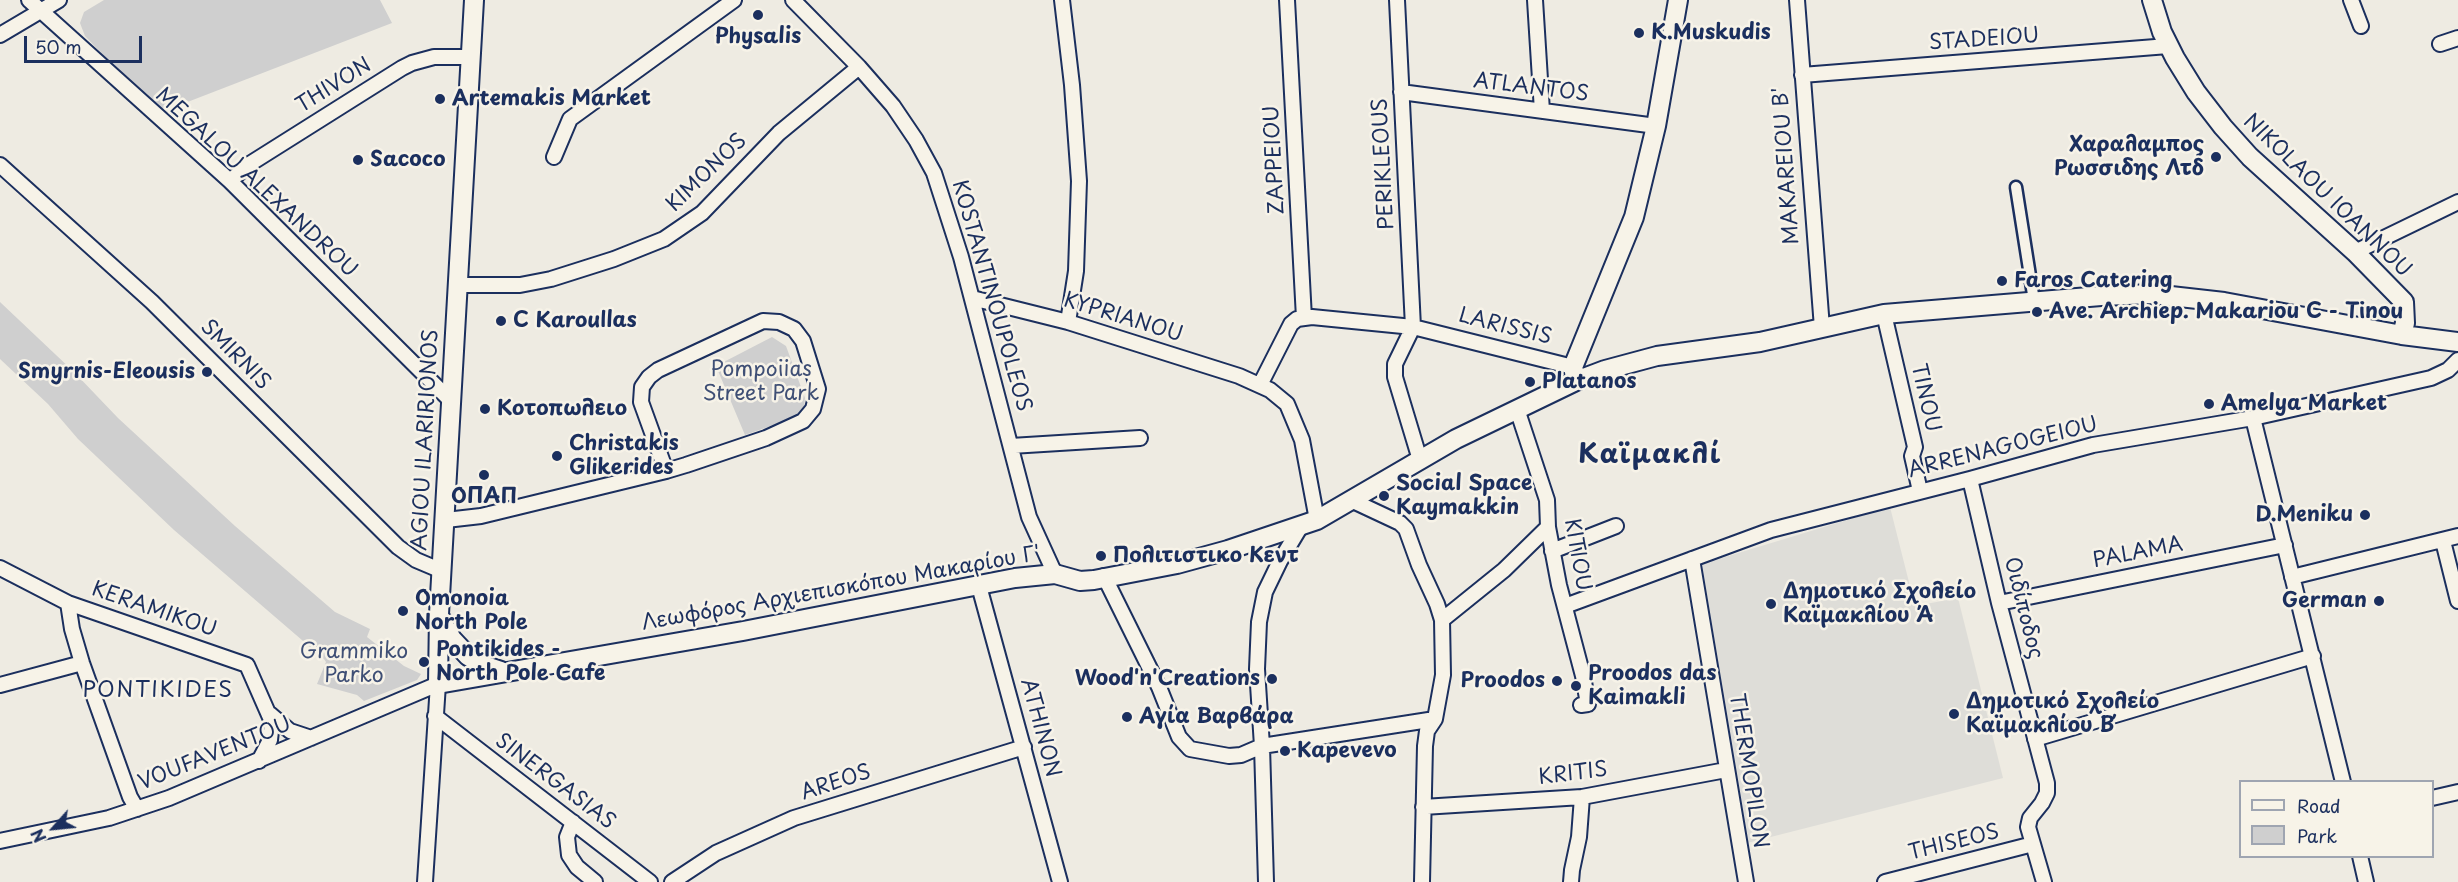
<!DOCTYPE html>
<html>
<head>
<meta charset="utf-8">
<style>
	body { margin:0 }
	#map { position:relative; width:2458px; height:882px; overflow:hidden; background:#eeebe2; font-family:"Playpen Sans",sans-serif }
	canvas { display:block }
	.legend { position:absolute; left:2239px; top:780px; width:195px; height:78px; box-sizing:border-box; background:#f7f3e8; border:2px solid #9fa5b1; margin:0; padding:8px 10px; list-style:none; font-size:18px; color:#1b2f5e }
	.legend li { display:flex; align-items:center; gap:12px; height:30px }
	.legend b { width:30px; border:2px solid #9fa5b1 }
	.north { position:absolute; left:24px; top:798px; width:60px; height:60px; -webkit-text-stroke:4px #f7f3e8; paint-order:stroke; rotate:243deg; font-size:16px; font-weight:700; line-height:24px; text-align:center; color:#1b2f5e }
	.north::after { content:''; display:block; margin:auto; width:21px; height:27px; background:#1b2f5e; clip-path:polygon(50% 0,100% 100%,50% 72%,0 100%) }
	.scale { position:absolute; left:24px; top:36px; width:118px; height:27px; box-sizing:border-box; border:3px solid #1b2f5e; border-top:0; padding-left:8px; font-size:18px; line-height:21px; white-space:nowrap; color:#1b2f5e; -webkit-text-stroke:4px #f7f3e8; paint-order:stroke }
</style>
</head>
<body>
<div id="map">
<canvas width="2458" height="882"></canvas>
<ul class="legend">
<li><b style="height:8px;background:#f7f3e8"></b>Road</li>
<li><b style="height:16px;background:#cfcfcf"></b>Park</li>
</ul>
<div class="north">N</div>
<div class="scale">50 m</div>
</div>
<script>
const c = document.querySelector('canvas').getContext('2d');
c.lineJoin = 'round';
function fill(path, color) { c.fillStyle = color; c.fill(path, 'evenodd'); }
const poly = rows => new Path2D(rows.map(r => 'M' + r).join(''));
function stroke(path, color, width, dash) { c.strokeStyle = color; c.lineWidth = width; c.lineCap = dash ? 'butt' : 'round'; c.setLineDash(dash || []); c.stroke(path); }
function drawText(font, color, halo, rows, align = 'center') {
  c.font = font + ' "Playpen Sans",sans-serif'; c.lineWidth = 5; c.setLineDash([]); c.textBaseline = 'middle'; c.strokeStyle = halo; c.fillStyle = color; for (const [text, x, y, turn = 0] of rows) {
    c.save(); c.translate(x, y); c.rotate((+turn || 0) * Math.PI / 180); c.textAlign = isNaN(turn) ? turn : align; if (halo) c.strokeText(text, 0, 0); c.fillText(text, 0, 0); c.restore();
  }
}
fill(poly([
	[1890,507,1915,606,1958,598,2003,778,1747,843,1702,564]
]), '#deddd8');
fill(poly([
	[104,0,380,0,392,23,159,113,85,36,80,23,84,12],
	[0,302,74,372,118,418,235,526,335,612,370,629,367,637,404,666,421,674,417,680,364,701,357,695,317,684,326,662,324,659,174,530,78,439,48,404,0,359],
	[772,337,786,346,805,398,804,407,799,416,745,435,716,366]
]), '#cfcfcf');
const pedestrian = poly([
	[2016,187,2034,301]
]);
const minor = poly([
	[29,0,230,181,450,400],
	[793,0,859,67,893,106,916,140,934,173,961,257,1029,517,1055,574],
	[1062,0,1072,85,1079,181,1076,271,1068,322],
	[1287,0,1304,318],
	[1397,0,1413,327,1395,364,1395,377,1420,460],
	[1535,0,1542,111],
	[1797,0,1822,328],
	[2351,0,2361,26],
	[0,35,59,0],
	[2440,44,2458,38],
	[1802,75,2168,46],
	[1401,92,1656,126],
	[554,157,570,119,734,0],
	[0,165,152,302,398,547,416,560,442,571],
	[230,181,248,165,402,68,412,63,434,57,471,57],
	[2355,252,2458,202],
	[457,285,520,285,551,279,614,259,664,239,702,213,779,133,859,67],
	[972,298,1068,322,1239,376,1270,390,1287,404,1302,440,1317,520],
	[1884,314,1915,447,1912,456,1920,491],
	[1260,385,1291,324,1297,319,1312,317,1413,327,1573,367],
	[1517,409,1547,500,1548,527,1559,585,1583,676,1588,704,1581,705],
	[2253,418,2343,782],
	[1011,446,1140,438],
	[1970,479,1999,603,2047,783,2047,793,2042,803,2030,818,2028,827,2044,882],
	[1353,501,1400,523,1406,529,1419,565,1437,604,1442,620,1443,675,1435,719,1427,731,1425,746,1422,882],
	[446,520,481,516,666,471,686,465,766,438,803,421,813,409,818,389,803,341,794,329,779,322,763,321,658,370,649,377,642,387,641,402,666,471],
	[2443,541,2458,601],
	[1552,551,1616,526],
	[1692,559,1746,882],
	[0,568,68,603,247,665,272,722,270,740,259,761],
	[1104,576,1159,687,1179,737,1190,749,1229,756,1241,755,1262,746,1435,719],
	[2292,577,2458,536],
	[979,586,1060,882],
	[68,603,72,629,82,663,130,797,137,809],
	[1999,603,2285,545],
	[1565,606,1771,530,1970,479,2093,445,2253,418,2431,378,2448,370,2458,360],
	[1442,620,1504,570,1548,527],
	[0,685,82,663],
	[270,714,290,731,311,738],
	[435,716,650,882],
	[2035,739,2313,656],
	[2432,798,2458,792],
	[1423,807,1582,797,1726,770],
	[573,822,567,837,569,855,577,867,595,882],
	[0,841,109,818,169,798,438,684,425,882],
	[2360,856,2366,882],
	[672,882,716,853,794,818,1024,747],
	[1266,882,1262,746,1257,669,1259,622,1265,592,1280,561,1301,526],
	[1571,882,1572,870,1579,837,1582,797],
	[1885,882,2033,844]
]);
const tertiary = poly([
	[474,0,439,614,438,684,743,631,1015,578,1055,574,1080,581,1094,580,1177,564,1228,550,1317,520,1456,439,1576,381,1605,370,1657,356,1760,342,1884,314,2101,296,2153,294,2224,302,2402,335,2458,342],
	[2152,0,2162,32,2175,58,2196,92,2223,127,2250,157,2355,252,2404,302,2405,323,2402,335],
	[1576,381,1573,367,1634,217,1656,126,1678,0],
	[441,619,452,639,468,656,483,665,501,671]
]);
stroke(pedestrian, '#1b2f5e', 15);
stroke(minor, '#1b2f5e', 18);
stroke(tertiary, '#1b2f5e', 22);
stroke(pedestrian, '#f7f3e8', 10);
stroke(minor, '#f7f3e8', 14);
stroke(tertiary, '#f7f3e8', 18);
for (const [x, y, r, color] of [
	[758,15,6,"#1b2f5e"],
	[1639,33,6,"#1b2f5e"],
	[440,99,6,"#1b2f5e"],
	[2216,157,6,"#1b2f5e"],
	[358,160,6,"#1b2f5e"],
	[2002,281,6,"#1b2f5e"],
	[2037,312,6,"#1b2f5e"],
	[501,321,6,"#1b2f5e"],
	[207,372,6,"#1b2f5e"],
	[1530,382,6,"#1b2f5e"],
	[2209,404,6,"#1b2f5e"],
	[485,409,6,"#1b2f5e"],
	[557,456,6,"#1b2f5e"],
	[484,475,6,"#1b2f5e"],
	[1384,496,6,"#1b2f5e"],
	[2365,515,6,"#1b2f5e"],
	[1101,556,6,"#1b2f5e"],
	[2379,601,6,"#1b2f5e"],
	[1771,604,6,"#1b2f5e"],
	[403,611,6,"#1b2f5e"],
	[424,662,6,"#1b2f5e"],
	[1272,679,6,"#1b2f5e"],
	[1557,681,6,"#1b2f5e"],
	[1576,686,6,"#1b2f5e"],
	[1954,714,6,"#1b2f5e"],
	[1127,717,6,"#1b2f5e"],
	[1285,751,6,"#1b2f5e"]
]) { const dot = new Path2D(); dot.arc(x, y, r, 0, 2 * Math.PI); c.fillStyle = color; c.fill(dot); stroke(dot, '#f7f3e8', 2); }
drawText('bold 21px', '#1b2f5e', '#f7f3e8', [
	["K.Muskudis",1651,33],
	["Physalis",758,37,"center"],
	["Artemakis Market",452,99],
	["Χαραλαμπος",2204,145,"right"],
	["Ρωσσιδης Λτδ",2204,169,"right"],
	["Sacoco",370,160],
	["Faros Catering",2014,281],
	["Ave. Archiep. Makariou C - Tinou",2049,312],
	["C Karoullas",513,321],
	["Smyrnis-Eleousis",195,372,"right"],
	["Platanos",1542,382],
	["Amelya Market",2221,404],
	["Κοτοπωλειο",497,409],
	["Christakis",569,444],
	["Glikerides",569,468],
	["Social Space",1396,484],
	["Kaymakkin",1396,508],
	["ΟΠΑΠ",484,497,"center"],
	["D.Meniku",2353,515,"right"],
	["Πολιτιστικο Κεντ",1113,556],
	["Δημοτικό Σχολείο",1783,592],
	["Καϊμακλίου Α΄",1783,616],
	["Omonoia",415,599],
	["North Pole",415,623],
	["German",2367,601,"right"],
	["Pontikides -",436,650],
	["North Pole Cafe",436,674],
	["Proodos das",1588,674],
	["Kaimakli",1588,698],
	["Wood'n'Creations",1260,679,"right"],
	["Proodos",1545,681,"right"],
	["Δημοτικό Σχολείο",1966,702],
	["Καϊμακλίου Β΄",1966,726],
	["Αγία Βαρβάρα",1139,717],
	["Kapevevo",1297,751]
], 'left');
drawText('21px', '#1b2f5e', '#f7f3e8', [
	["STADEIOU",1984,40,-4],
	["THIVON",334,86,-32],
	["ATLANTOS",1531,88,7],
	["ZAPPEIOU",1275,160,-93],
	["PERIKLEOUS",1384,164,-93],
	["MAKAREIOU B'",1787,166,-94],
	["KIMONOS",707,173,-44],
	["MEGALOU ALEXANDROU",256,183,43],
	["NIKOLAOU IOANNOU",2327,196,44],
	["KOSTANTINOUPOLEOS",991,296,74],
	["KYPRIANOU",1123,318,17],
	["LARISSIS",1505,327,14],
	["SMIRNIS",235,355,45],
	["TINOU",1925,398,77],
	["AGIOU ILARIRIONOS",426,440,-87],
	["ARRENAGOGEIOU",2003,448,-14],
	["PALAMA",2138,553,-11],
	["KITIOU",1577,555,80],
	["Λεωφόρος Αρχιεπισκόπου Μακαρίου Γ'",841,589,-10],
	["Οιδίποδος",2023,608,76],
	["KERAMIKOU",154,610,19],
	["ATHINON",1040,728,75],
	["VOUFAVENTOU",215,754,-22],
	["THERMOPILON",1748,771,81],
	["KRITIS",1573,774,-7],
	["SINERGASIAS",555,782,37],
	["AREOS",836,783,-18],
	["THISEOS",1954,843,-14]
]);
drawText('21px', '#3f4f75', '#f7f3e8', [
	["Pompoiias",761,370],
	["Street Park",761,394],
	["Grammiko",354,652],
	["Parko",354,676]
]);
c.letterSpacing = '1.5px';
drawText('22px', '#1b2f5e', '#f7f3e8', [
	["PONTIKIDES",158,691]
]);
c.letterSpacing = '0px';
c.letterSpacing = '1.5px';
drawText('bold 27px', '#1b2f5e', '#f7f3e8', [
	["Καϊμακλί",1650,456]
]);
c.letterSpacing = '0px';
</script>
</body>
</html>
